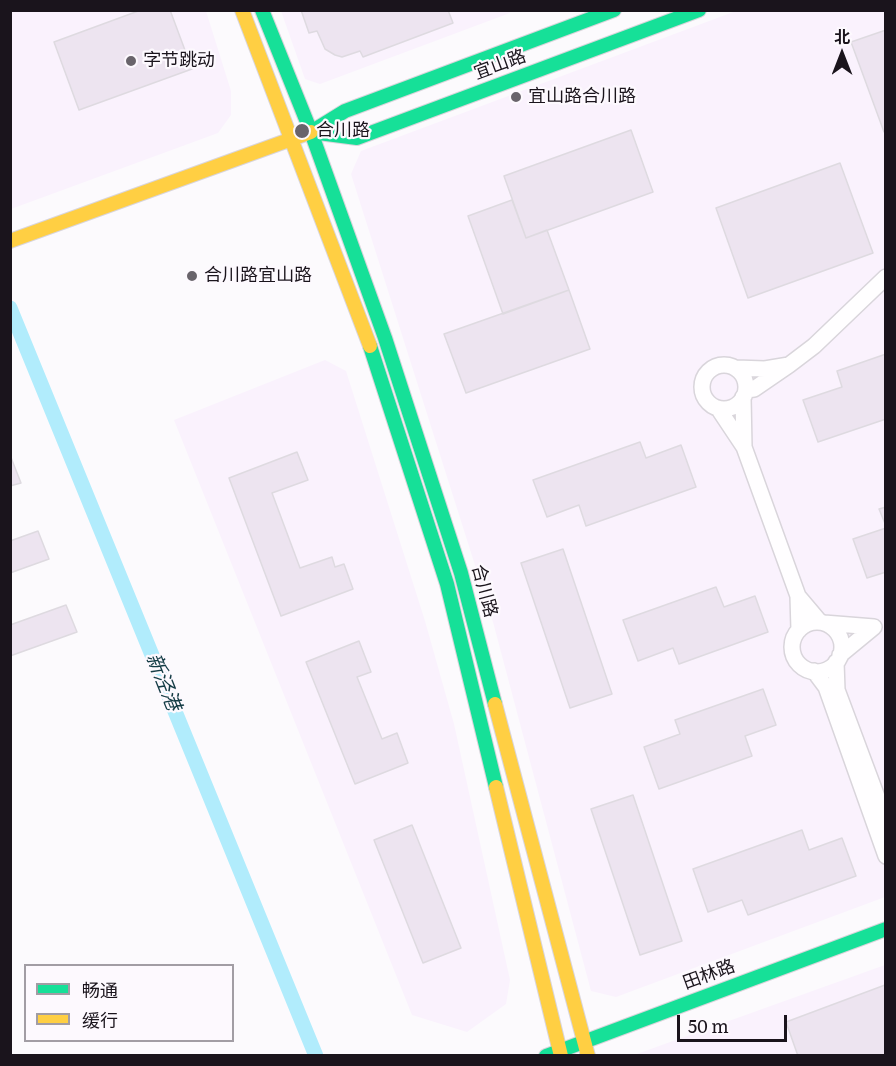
<!DOCTYPE html>
<html>
<head>
<meta charset="utf-8">
<style>
	body { margin:0 }
	#map { position:relative; width:896px; height:1066px; overflow:hidden; background:#fcfafd; font-family:Literata,"Noto Sans SC",serif }
	canvas { display:block }
	.frame { position:absolute; inset:0; border:12px solid #1a141c; pointer-events:none }
	.legend { position:absolute; left:24px; top:964px; width:210px; height:78px; box-sizing:border-box; background:#fdf9fe; border:2px solid #a29da4; margin:0; padding:8px 10px; list-style:none; font-size:18px; color:#1a141c }
	.legend li { display:flex; align-items:center; gap:12px; height:30px }
	.legend b { width:30px; border:2px solid #a29da4 }
	.north { position:absolute; left:812px; top:24px; width:60px; height:60px; -webkit-text-stroke:4px #fdf9fe; paint-order:stroke; rotate:0deg; font-size:16px; font-weight:700; line-height:24px; text-align:center; color:#1a141c }
	.north::after { content:''; display:block; margin:auto; width:21px; height:27px; background:#1a141c; clip-path:polygon(50% 0,100% 100%,50% 72%,0 100%) }
	.scale { position:absolute; left:677px; top:1015px; width:110px; height:27px; box-sizing:border-box; border:3px solid #1a141c; border-top:0; padding-left:8px; font-size:18px; line-height:21px; white-space:nowrap; color:#1a141c; -webkit-text-stroke:4px #fdf9fe; paint-order:stroke }
</style>
</head>
<body>
<div id="map">
<canvas width="896" height="1066"></canvas>
<div class="frame"></div>
<ul class="legend">
<li><b style="height:8px;background:#16e098"></b>畅通</li>
<li><b style="height:8px;background:#ffcf43"></b>缓行</li>
</ul>
<div class="north">北</div>
<div class="scale">50 m</div>
</div>
<script>
const c = document.querySelector('canvas').getContext('2d');
c.lineJoin = 'round';
function fill(path, color) { c.fillStyle = color; c.fill(path, 'evenodd'); }
const poly = rows => new Path2D(rows.map(r => 'M' + r).join(''));
function stroke(path, color, width, dash) { c.strokeStyle = color; c.lineWidth = width; c.lineCap = dash ? 'butt' : 'round'; c.setLineDash(dash || []); c.stroke(path); }
function drawText(font, color, halo, rows, align = 'center') {
  c.font = font + ' Literata,"Noto Sans SC",serif'; c.lineWidth = 4.5; c.setLineDash([]); c.textBaseline = 'middle'; c.strokeStyle = halo; c.fillStyle = color; for (const [text, x, y, turn = 0] of rows) {
    c.save(); c.translate(x, y); c.rotate((+turn || 0) * Math.PI / 180); c.textAlign = isNaN(turn) ? turn : align; if (halo) c.strokeText(text, 0, 0); c.fillText(text, 0, 0); c.restore();
  }
}
fill(poly([
	[509,10,510,13,320,84,305,79,281,11],
	[11,11,206,11,231,91,231,115,218,133,11,209],
	[736,11,885,11,885,897,616,997,591,991,493,622,351,174,361,151],
	[325,360,346,371,425,621,454,724,510,980,506,1004,467,1032,412,1015,174,420],
	[885,965,885,1055,634,1055]
]), '#faf2fd');
stroke(poly([
	[10,308,316,1056]
]), '#b1ecfc', 15);
const building = poly([
	[141,10,170,10,192,69,79,110,54,42,141,10],
	[301,10,448,10,453,23,363,57,360,51,342,57,335,55,325,49,317,31,309,33,301,10],
	[886,30,886,132,884,132,851,42,886,30],
	[631,130,653,192,526,238,504,176,631,130],
	[840,163,873,253,748,298,716,208,840,163],
	[512,200,526,238,547,230,569,290,503,314,468,216,512,200],
	[569,290,590,349,466,393,444,334,569,290],
	[886,354,886,419,818,442,803,400,842,387,837,371,886,354],
	[640,442,646,458,681,445,696,487,586,526,579,505,547,517,533,480,640,442],
	[297,452,308,480,272,493,300,568,332,557,335,567,344,564,353,589,281,616,229,478,297,452],
	[10,455,21,483,10,486,10,455],
	[886,507,886,526,879,509,886,507],
	[886,528,886,572,867,578,853,539,886,528],
	[38,531,49,559,10,573,10,541,38,531],
	[563,549,612,694,570,708,521,563,563,549],
	[716,587,724,607,755,596,768,632,679,664,673,648,638,661,623,620,716,587],
	[66,605,77,632,10,656,10,625,66,605],
	[359,641,371,672,357,677,382,739,397,733,408,763,355,784,306,662,359,641],
	[763,689,776,725,745,736,752,756,659,789,644,747,680,734,675,720,763,689],
	[633,795,682,941,640,955,591,809,633,795],
	[412,825,461,948,423,963,374,840,412,825],
	[802,830,809,850,842,838,856,876,748,915,742,900,708,912,693,869,802,830],
	[885,985,886,1056,798,1056,786,1022,885,985]
]);
fill(building, '#ede4f0');
stroke(building, '#dedae0', 1.5);
const street = poly([
	'702 387a22 22 0 1 1 44 0a22 22 0 1 1-44 0Z',
	[789,365,814,346,886,277],
	[736,368,765,369,789,365,754,389,746,390],
	[718,408,744,447,743,397],
	[744,447,798,596],
	'792 647a25 25 0 1 1 50 0a25 25 0 1 1-50 0Z',
	[824,623,874,627,840,655],
	[799,630,798,596,820,622],
	[836,662,837,690,886,821],
	[814,671,826,687,886,856]
]);
const fast = poly([
	[262,10,311,132,385,338,461,573,495,704],
	[311,132,357,138,699,10],
	[311,132,345,111,614,10],
	[370,346,447,584,496,787],
	[546,1056,886,929]
]);
const slow = poly([
	[242,10,370,346],
	[10,241,311,132],
	[495,704,588,1056],
	[496,787,561,1056]
]);
stroke(street, '#d9d5db', 18);
stroke(fast, '#d9d5db', 16);
stroke(slow, '#d9d5db', 16);
stroke(street, '#fffeff', 15);
stroke(fast, '#16e098', 14);
stroke(slow, '#ffcf43', 14);
for (const [x, y, r, color] of [
	[131,61,6,"#69646b"],
	[516,97,6,"#69646b"],
	[302,131,8,"#69646b"],
	[192,276,6,"#69646b"]
]) { const dot = new Path2D(); dot.arc(x, y, r, 0, 2 * Math.PI); c.fillStyle = color; c.fill(dot); stroke(dot, '#fdf9fe', 2); }
drawText('18px', '#1a141c', '#fdf9fe', [
	["字节跳动",143,61],
	["宜山路合川路",528,97],
	["合川路",316,131],
	["合川路宜山路",204,276]
], 'left');
drawText('18px', '#1a141c', '#fdf9fe', [
	["宜山路",500,65,-20],
	["合川路",484,591,75],
	["田林路",709,975,-20]
]);
drawText('italic 20px', '#143c45', '#fdf9fe', [
	["新泾港",163,682,68]
]);
</script>
</body>
</html>
